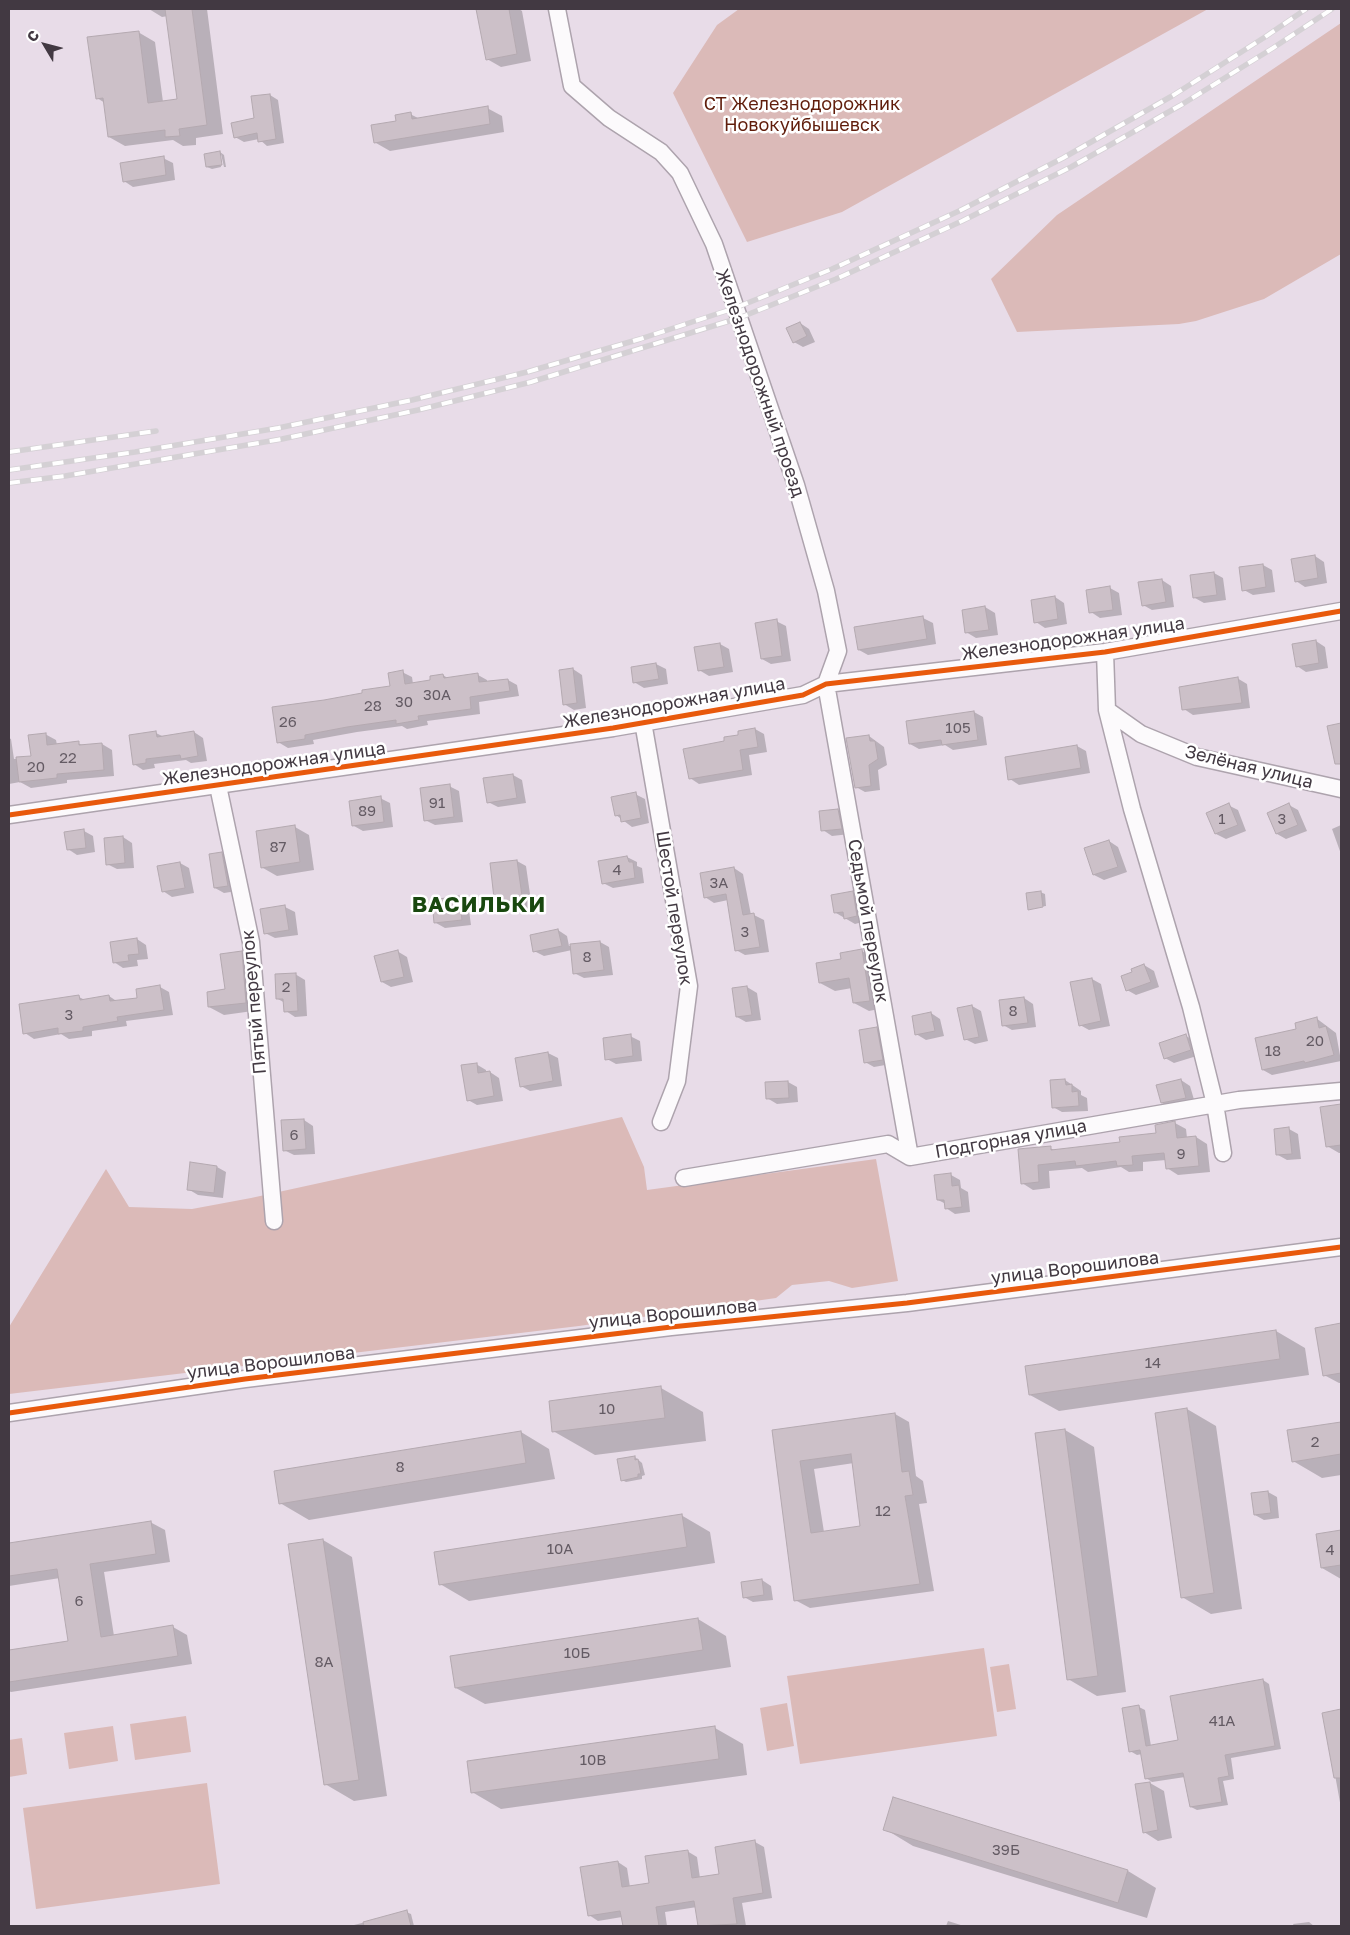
<!DOCTYPE html>
<html>
<head>
<meta charset="utf-8">
<style>
	body { margin:0 }
	#map { position:relative; width:1350px; height:1935px; overflow:hidden; background:#e8dce8; font-family:"Golos Text",sans-serif }
	canvas { display:block }
	.frame { position:absolute; inset:0; border:10px solid #423942; pointer-events:none }
	.north { position:absolute; left:20px; top:20px; width:50px; height:50px; -webkit-text-stroke:4px #fff; paint-order:stroke; rotate:307deg; font-size:14px; font-weight:700; line-height:20px; text-align:center; color:#423942 }
	.north::after { content:''; display:block; margin:auto; width:18px; height:22px; background:#423942; clip-path:polygon(50% 0,100% 100%,50% 72%,0 100%) }
</style>
</head>
<body>
<div id="map">
<canvas width="1350" height="1935"></canvas>
<div class="frame"></div>
<div class="north">С</div>
</div>
<script>
const c = document.querySelector('canvas').getContext('2d');
c.lineJoin = 'round';
function fill(path, color) { c.fillStyle = color; c.fill(path, 'evenodd'); }
const poly = rows => new Path2D(rows.map(r => 'M' + r).join(''));
function stroke(path, color, width, dash) { c.strokeStyle = color; c.lineWidth = width; c.lineCap = dash ? 'butt' : 'round'; c.setLineDash(dash || []); c.stroke(path); }
function drawText(font, color, halo, rows, align = 'center') {
  c.font = font + ' "Golos Text",sans-serif'; c.lineWidth = 5; c.setLineDash([]); c.textBaseline = 'middle'; c.strokeStyle = halo; c.fillStyle = color; for (const [text, x, y, turn = 0] of rows) {
    c.save(); c.translate(x, y); c.rotate((+turn || 0) * Math.PI / 180); c.textAlign = isNaN(turn) ? turn : align; if (halo) c.strokeText(text, 0, 0); c.fillText(text, 0, 0); c.restore();
  }
}
fill(poly([
	[739,9,1208,9,842,212,747,242,673,93,717,25],
	[1341,23,1341,254,1264,299,1196,321,1179,324,1017,332,991,279,1057,215],
	[622,1117,644,1167,647,1190,876,1159,898,1281,852,1288,829,1281,792,1285,776,1298,579,1326,9,1394,9,1327,106,1169,129,1207,192,1209,251,1198],
	[984,1648,997,1736,800,1764,787,1676],
	[1009,1664,1016,1709,997,1712,990,1667],
	[787,1703,794,1746,767,1751,760,1708],
	[186,1716,191,1752,135,1760,130,1724],
	[113,1726,118,1761,69,1769,64,1733],
	[22,1738,27,1774,9,1777,9,1740],
	[207,1783,220,1884,36,1909,23,1808]
]), '#dbbab8');
fill(poly([
	[149,9,207,9,223,134,196,138,196,145,183,146,173,140,125,146,109,137,105,103,97,98,138,32,155,42,163,102,179,100,168,16,162,17],
	[478,9,519,9,522,11,531,61,501,67,487,59],
	[270,95,278,100,284,143,267,146,259,139,244,142,235,137,256,119],
	[487,108,502,116,504,132,390,151,376,143,397,122,410,114,420,119],
	[220,152,224,155,226,167,224,167,221,154,219,154,221,167,212,169,207,167],
	[163,158,173,163,175,180,133,187,124,181],
	[800,323,809,329,815,342,803,347,794,342],
	[1315,556,1324,562,1327,583,1305,587,1296,581],
	[1263,565,1272,570,1275,592,1253,595,1244,590],
	[1214,573,1223,578,1226,600,1204,603,1195,598],
	[1162,580,1171,586,1174,607,1152,610,1143,605],
	[1110,588,1119,593,1122,615,1100,618,1091,612],
	[1055,597,1064,603,1067,624,1045,628,1036,622],
	[985,607,995,613,998,635,976,638,966,632],
	[923,618,933,623,936,644,868,655,859,650],
	[776,621,786,626,791,661,771,664,762,659],
	[1316,641,1325,647,1328,668,1306,672,1297,666],
	[720,644,729,649,733,672,709,676,699,670],
	[656,664,666,669,668,684,644,688,634,682],
	[573,669,582,675,586,708,574,710,564,704],
	[402,672,412,677,413,684,432,681,443,675,449,679,478,675,487,680,487,682,508,680,517,685,519,696,479,702,480,714,427,721,428,725,407,729,402,726,357,732,313,740,314,744,288,748,278,742,324,702,391,688],
	[1237,678,1247,684,1250,708,1193,715,1184,709],
	[974,712,983,717,987,745,953,750,945,745,919,749,910,744],
	[755,729,764,734,767,752,749,755,752,775,699,784,690,778,726,742],
	[194,732,203,738,207,761,191,763,186,760,154,764,155,768,143,770,134,764,156,733,164,737],
	[45,734,56,740,57,745,78,743,84,746,102,744,112,750,114,776,67,780,67,783,31,788,20,782,9,784,9,738,11,739,14,759,32,757],
	[869,736,884,747,887,765,878,770,880,790,865,792,856,787],
	[1077,746,1086,751,1090,773,1019,785,1010,779],
	[513,775,522,780,526,803,498,807,488,802],
	[449,786,459,791,463,822,435,825,425,820],
	[635,794,645,799,649,823,632,827,616,815],
	[380,798,390,803,393,827,363,831,354,826],
	[1228,805,1238,810,1246,831,1226,839,1216,834],
	[1289,805,1298,810,1307,831,1286,839,1277,834],
	[838,810,847,816,850,834,832,836,823,830],
	[1341,825,1341,854,1332,829],
	[295,827,309,835,314,870,277,876,263,868],
	[84,831,93,836,95,852,77,855,68,849],
	[123,837,132,843,134,868,117,869,107,864],
	[1109,841,1118,847,1127,872,1104,880,1094,875],
	[221,853,231,859,237,891,224,893,215,888],
	[627,857,637,862,637,866,642,868,644,883,613,888,603,883],
	[517,861,526,866,532,908,506,912,496,906],
	[180,863,189,868,194,893,172,897,163,891],
	[734,868,743,874,751,915,754,915,764,920,769,952,745,955,736,950,728,900,714,903,705,897],
	[852,892,862,898,866,921,855,924,836,913],
	[1040,892,1045,894,1046,906,1031,908,1031,910,1029,909],
	[458,898,468,903,471,925,445,928,436,923],
	[285,907,295,912,298,935,275,938,265,933],
	[558,930,567,936,569,946,600,942,609,947,613,975,584,978,574,973,572,950,544,956,534,951],
	[137,939,146,945,148,959,137,960,138,966,123,968,114,962],
	[397,951,407,957,413,982,391,987,382,982],
	[862,951,876,959,884,1008,869,1011,854,1003,852,988,835,991,820,983,842,960],
	[241,952,256,960,260,1010,224,1015,209,1007,226,990],
	[1144,965,1154,971,1159,987,1136,995,1127,990,1133,973],
	[295,974,305,980,307,1016,295,1017,286,1011,285,1003,278,999],
	[1092,979,1101,984,1110,1026,1089,1030,1080,1025],
	[160,987,169,992,173,1015,126,1021,127,1026,92,1031,92,1036,69,1039,61,1034,34,1039,25,1033,79,997,85,1000,109,996,118,1002,138,999],
	[747,987,757,993,761,1020,746,1022,737,1017,733,989],
	[1024,998,1033,1004,1036,1027,1012,1030,1003,1025],
	[972,1006,981,1011,988,1041,975,1044,965,1039],
	[931,1013,940,1019,944,1036,926,1040,916,1034],
	[1316,1018,1336,1033,1341,1061,1272,1075,1263,1070,1298,1030],
	[877,1029,886,1034,891,1064,874,1067,865,1062],
	[630,1036,640,1041,642,1061,616,1064,607,1059],
	[1186,1036,1195,1041,1200,1055,1174,1063,1165,1058],
	[548,1053,558,1058,562,1086,530,1091,521,1086,516,1059],
	[476,1064,486,1070,486,1073,490,1072,499,1078,503,1101,477,1105,468,1100],
	[1065,1080,1081,1091,1081,1095,1087,1098,1088,1111,1062,1112,1053,1107],
	[1181,1080,1190,1086,1195,1103,1171,1108,1162,1103],
	[788,1082,797,1087,798,1102,777,1104,767,1098],
	[1341,1106,1341,1153,1339,1153,1327,1146,1322,1108],
	[304,1120,313,1126,315,1154,294,1155,284,1150],
	[1175,1123,1186,1129,1187,1138,1196,1137,1207,1144,1210,1172,1178,1175,1167,1168,1166,1160,1143,1162,1143,1171,1129,1172,1121,1167,1088,1172,1082,1168,1049,1171,1050,1188,1033,1190,1022,1183,1050,1148,1056,1151,1121,1143,1157,1135],
	[1289,1129,1298,1134,1301,1159,1287,1160,1278,1155],
	[217,1167,226,1172,223,1198,198,1195,188,1189],
	[951,1175,960,1180,961,1188,968,1192,970,1212,955,1214,946,1208,946,1204,938,1200],
	[1341,1324,1341,1383,1339,1383,1324,1375,1317,1329],
	[1276,1331,1305,1348,1309,1375,1059,1411,1030,1395],
	[661,1388,703,1412,706,1441,595,1455,553,1431],
	[1187,1409,1216,1426,1242,1609,1211,1614,1182,1597],
	[895,1414,909,1422,916,1476,923,1481,927,1503,919,1504,934,1591,810,1608,795,1600,773,1431],
	[854,1463,861,1527,824,1532,814,1469],
	[1341,1423,1341,1475,1322,1478,1293,1461,1289,1431],
	[1065,1430,1094,1447,1126,1692,1097,1696,1068,1679],
	[521,1432,549,1449,555,1479,309,1520,280,1503],
	[635,1457,642,1463,645,1475,642,1476,642,1479,626,1482,622,1480],
	[1268,1492,1277,1497,1279,1518,1264,1520,1255,1515],
	[681,1515,710,1532,715,1563,469,1601,440,1584],
	[150,1522,165,1530,170,1562,104,1572,114,1636,173,1627,187,1635,192,1664,11,1692,9,1691,9,1651,70,1642,60,1578,9,1586,9,1544],
	[1341,1532,1341,1579,1322,1568,1317,1535],
	[323,1540,352,1557,387,1796,354,1801,325,1784],
	[762,1580,771,1586,773,1600,753,1602,744,1597],
	[698,1619,726,1636,731,1667,485,1704,456,1688],
	[1263,1680,1269,1684,1281,1749,1231,1758,1234,1779,1223,1781,1228,1805,1197,1810,1191,1807,1185,1777,1152,1782,1146,1778,1142,1754,1137,1755,1130,1751,1139,1707,1145,1710,1151,1746,1179,1741],
	[1341,1710,1341,1808,1324,1714],
	[715,1728,743,1744,747,1775,501,1809,472,1792],
	[1150,1783,1164,1791,1172,1838,1158,1841,1144,1832],
	[894,1799,1128,1871,1156,1888,1147,1918,913,1846,885,1829],
	[755,1842,764,1847,772,1898,742,1903,746,1926,700,1926,697,1907,665,1912,667,1926,624,1926,622,1917,598,1921,589,1915,618,1862,627,1868,630,1887,650,1884,687,1851,697,1857,700,1878,720,1875],
	[406,1912,411,1914,414,1926,350,1926],
	[948,1921,964,1926,946,1926],
	[1309,1922,1314,1926,1294,1926,1293,1924]
]), '#0003');
const building = poly([
	[165,9,192,9,207,125,179,129,180,136,165,137,165,130,108,137,103,98,96,99,87,37,139,31,148,103,177,99,165,9],
	[476,9,509,9,517,54,486,60,476,9],
	[270,94,276,139,258,142,257,133,234,138,231,123,254,118,251,96,270,94],
	[488,106,490,124,374,143,371,125,396,121,395,115,411,112,412,119,488,106],
	[220,151,222,165,206,167,204,154,220,151],
	[164,156,166,175,123,182,120,163,164,156],
	[800,322,807,336,793,343,786,328,800,322],
	[1315,555,1318,578,1295,582,1291,559,1315,555],
	[1263,564,1266,587,1242,591,1239,567,1263,564],
	[1214,572,1217,595,1193,598,1190,575,1214,572],
	[1162,579,1166,602,1142,606,1138,582,1162,579],
	[1110,586,1113,610,1089,613,1086,590,1110,586],
	[1055,596,1058,619,1034,623,1031,600,1055,596],
	[985,606,989,630,965,633,962,610,985,606],
	[923,616,927,639,858,650,854,627,923,616],
	[777,619,782,656,761,659,755,623,777,619],
	[1316,640,1319,663,1296,667,1292,644,1316,640],
	[720,643,724,667,698,671,694,647,720,643],
	[656,663,659,679,633,683,631,667,656,663],
	[573,668,577,703,563,705,559,670,573,668],
	[403,670,405,684,430,680,430,676,443,674,444,678,478,673,479,682,508,679,510,691,470,697,471,709,418,716,419,720,396,724,396,720,347,727,305,735,305,739,277,743,272,707,324,700,362,693,362,690,390,686,388,673,403,670],
	[1238,677,1242,703,1182,710,1179,687,1238,677],
	[974,711,978,740,942,745,941,740,909,744,906,721,974,711],
	[1341,723,1341,764,1335,764,1327,726,1341,723],
	[755,728,758,747,740,750,743,770,689,779,683,749,724,741,724,737,738,735,738,731,755,728],
	[156,731,157,737,194,731,198,756,181,759,180,755,146,759,146,763,133,765,129,735,156,731],
	[46,733,47,745,79,741,79,745,102,743,104,770,57,774,57,778,19,782,16,757,31,756,28,735,46,733],
	[869,735,870,741,875,741,878,759,869,765,871,786,855,788,846,738,869,735],
	[1077,745,1081,768,1008,780,1005,757,1077,745],
	[513,774,517,798,487,803,483,778,513,774],
	[450,784,454,817,424,821,420,788,450,784],
	[636,792,641,818,621,822,620,815,615,816,611,797,636,792],
	[381,796,384,822,352,826,349,801,381,796],
	[1229,803,1238,825,1215,834,1206,813,1229,803],
	[1289,803,1298,825,1276,834,1267,813,1289,803],
	[838,809,842,829,821,831,819,811,838,809],
	[295,825,300,862,261,868,256,831,295,825],
	[84,829,86,848,67,850,64,832,84,829],
	[123,836,125,863,106,865,104,838,123,836],
	[1109,840,1118,867,1093,875,1084,848,1109,840],
	[222,852,228,886,214,888,209,854,222,852],
	[627,856,629,862,633,862,635,878,602,884,598,861,627,856],
	[517,860,523,903,495,907,490,863,517,860],
	[180,862,185,888,162,892,157,866,180,862],
	[734,867,743,915,754,913,760,947,735,951,726,894,704,898,700,873,734,867],
	[853,891,857,916,844,919,843,912,834,913,831,895,853,891],
	[1041,891,1043,907,1028,910,1026,893,1041,891],
	[459,896,462,920,434,923,432,900,459,896],
	[285,905,289,930,264,934,260,909,285,905],
	[558,929,562,946,533,952,530,935,558,929],
	[137,938,139,954,128,955,129,961,113,963,110,942,137,938],
	[600,941,604,970,573,974,570,944,600,941],
	[862,949,870,1001,853,1003,849,978,819,983,816,963,841,959,840,953,862,949],
	[398,950,404,977,381,982,374,956,398,950],
	[242,951,246,1003,208,1007,207,992,225,989,220,954,242,951],
	[1144,964,1151,982,1126,991,1121,976,1132,972,1131,969,1144,964],
	[296,973,298,1011,284,1012,283,999,276,999,275,974,296,973],
	[1092,978,1101,1021,1079,1026,1070,982,1092,978],
	[160,985,164,1010,117,1017,118,1021,83,1027,83,1031,58,1034,58,1028,23,1034,19,1004,79,995,80,1000,109,995,110,1001,137,998,136,989,160,985],
	[747,986,752,1015,736,1017,732,988,747,986],
	[1024,997,1028,1023,1002,1026,999,1000,1024,997],
	[972,1005,979,1037,964,1040,957,1008,972,1005],
	[931,1012,935,1031,915,1035,912,1016,931,1012],
	[1317,1017,1319,1028,1326,1026,1334,1055,1305,1063,1304,1061,1262,1070,1255,1038,1296,1029,1295,1023,1317,1017],
	[877,1027,883,1060,864,1063,859,1030,877,1027],
	[631,1034,633,1056,605,1060,603,1038,631,1034],
	[1186,1034,1191,1050,1164,1059,1159,1043,1186,1034],
	[548,1052,553,1081,520,1087,515,1058,548,1052],
	[477,1063,478,1073,490,1071,494,1096,467,1101,461,1065,477,1063],
	[1065,1079,1066,1085,1072,1084,1072,1092,1078,1091,1079,1106,1052,1108,1050,1080,1065,1079],
	[1181,1079,1186,1098,1161,1103,1156,1085,1181,1079],
	[788,1081,789,1098,766,1099,765,1082,788,1081],
	[1341,1104,1341,1145,1326,1147,1320,1107,1341,1104],
	[304,1119,306,1149,283,1151,281,1120,304,1119],
	[1175,1121,1177,1138,1196,1136,1199,1166,1166,1169,1164,1153,1132,1156,1133,1165,1117,1166,1116,1161,1076,1166,1075,1161,1038,1165,1039,1182,1021,1184,1018,1149,1051,1146,1051,1150,1120,1142,1119,1137,1156,1133,1155,1125,1175,1121],
	[1289,1127,1292,1154,1276,1155,1274,1129,1289,1127],
	[190,1162,217,1166,214,1193,187,1190,190,1162],
	[951,1173,952,1186,959,1185,962,1207,945,1209,944,1200,937,1200,934,1175,951,1173],
	[1341,1323,1341,1373,1323,1376,1315,1328,1341,1323],
	[1276,1330,1280,1359,1029,1395,1025,1366,1276,1330],
	[661,1386,665,1418,552,1432,549,1401,661,1386],
	[1187,1408,1214,1593,1181,1598,1155,1413,1187,1408],
	[895,1413,902,1472,909,1471,913,1495,905,1496,920,1584,794,1601,772,1430,895,1413],
	[851,1454,860,1526,811,1533,800,1461,851,1454],
	[1341,1422,1341,1454,1292,1462,1287,1430,1341,1422],
	[1065,1429,1098,1676,1067,1680,1035,1433,1065,1429],
	[521,1431,526,1463,279,1504,274,1471,521,1431],
	[635,1456,635,1460,638,1459,641,1474,638,1474,638,1477,621,1481,617,1459,635,1456],
	[1268,1491,1271,1513,1254,1515,1251,1493,1268,1491],
	[682,1514,687,1547,439,1585,434,1552,682,1514],
	[151,1521,156,1554,90,1564,101,1637,173,1625,178,1656,9,1682,9,1650,68,1641,57,1569,9,1576,9,1543,151,1521],
	[1341,1530,1341,1565,1321,1568,1316,1534,1341,1530],
	[323,1539,359,1780,324,1785,288,1544,323,1539],
	[762,1579,764,1595,743,1598,741,1582,762,1579],
	[698,1618,703,1650,455,1688,450,1656,698,1618],
	[1263,1679,1275,1746,1225,1755,1229,1776,1218,1778,1222,1802,1190,1807,1183,1773,1145,1779,1140,1750,1129,1752,1122,1708,1139,1705,1146,1746,1178,1740,1170,1696,1263,1679],
	[1341,1709,1341,1778,1334,1778,1322,1713,1341,1709],
	[715,1726,719,1759,471,1793,467,1761,715,1726],
	[1150,1782,1158,1830,1143,1833,1135,1784,1150,1782],
	[893,1797,1128,1870,1118,1903,883,1830,893,1797],
	[755,1840,763,1893,733,1898,737,1924,698,1926,694,1901,656,1907,659,1926,623,1926,620,1911,588,1916,580,1867,618,1861,622,1887,649,1883,645,1856,688,1850,692,1878,719,1874,715,1847,755,1840],
	[407,1910,411,1926,364,1926,363,1922,407,1910]
]);
fill(building, '#ccc0c8');
stroke(building, '#b4a9b0', 1);
const minor = poly([
	[557,9,572,86,609,118,661,152,680,173,714,244,796,485,826,591,838,651,826,684,910,1157],
	[1105,652,1107,710,1132,809,1191,1007,1215,1104,1223,1153],
	[1107,710,1141,734,1197,757,1341,789],
	[643,722,689,986,677,1081,661,1122],
	[218,786,251,942,274,1221],
	[9,815,613,728,803,695,826,684,1105,652,1341,611],
	[684,1178,888,1144,910,1157,1239,1100,1341,1091],
	[9,1413,245,1379,671,1327,907,1303,1341,1247]
]);
stroke(minor, '#ada3ad', 19);
stroke(minor, '#fcfafc', 16);
const rail = poly([
	[9,452,156,431],
	[9,470,135,452,278,428,412,400,527,372,640,339,735,308,832,269,959,211,1063,158,1172,96,1265,37,1306,9],
	[9,483,65,476,282,439,418,410,531,382,739,318,836,279,962,221,1071,167,1181,105,1273,48,1332,9]
]);
stroke(rail, '#d4d0d4', 5.5);
stroke(rail, '#fff', 4, [11]);
stroke(poly([
	[9,815,613,728,803,695,826,684,1105,652,1341,611],
	[9,1413,245,1379,671,1327,907,1303,1341,1247]
]), '#e8590c', 5);
drawText('15px', '#645b64', null, [
	["30А",437,695],
	["30",404,702],
	["28",373,706],
	["26",288,722],
	["105",958,728],
	["22",68,758],
	["20",36,767],
	["91",437,803],
	["89",367,811],
	["1",1222,819],
	["3",1282,819],
	["87",278,847],
	["4",617,870],
	["3А",719,883],
	["3",745,932],
	["8",587,957],
	["2",286,987],
	["8",1013,1011],
	["3",69,1015],
	["20",1315,1041],
	["18",1273,1051],
	["6",294,1135],
	["9",1181,1154],
	["14",1153,1363],
	["10",607,1409],
	["2",1315,1442],
	["8",400,1467],
	["12",883,1511],
	["10А",560,1549],
	["4",1330,1550],
	["6",79,1601],
	["10Б",577,1653],
	["8А",324,1662],
	["41А",1222,1721],
	["10В",593,1760],
	["39Б",1006,1850]
]);
drawText('18px', '#601d0b', '#fff', [
	["СТ Железнодорожник",802,104],
	["Новокуйбышевск",802,125]
]);
drawText('18px', '#423942', '#fff', [
	["Железнодорожный проезд",760,383,71],
	["Железнодорожная улица",1073,639,-8],
	["Железнодорожная улица",674,703,-10],
	["Железнодорожная улица",274,764,-8],
	["Зелёная улица",1249,767,14],
	["Шестой переулок",674,908,81],
	["Седьмой переулок",868,921,80],
	["Пятый переулок",254,1002,-95],
	["Подгорная улица",1011,1139,-10],
	["улица Ворошилова",1075,1268,-7],
	["улица Ворошилова",673,1314,-6],
	["улица Ворошилова",271,1363,-7]
]);
c.letterSpacing = '1px';
drawText('bold 22px', '#19480f', '#fff', [
	["ВАСИЛЬКИ",479,905]
]);
c.letterSpacing = '0px';
</script>
</body>
</html>
